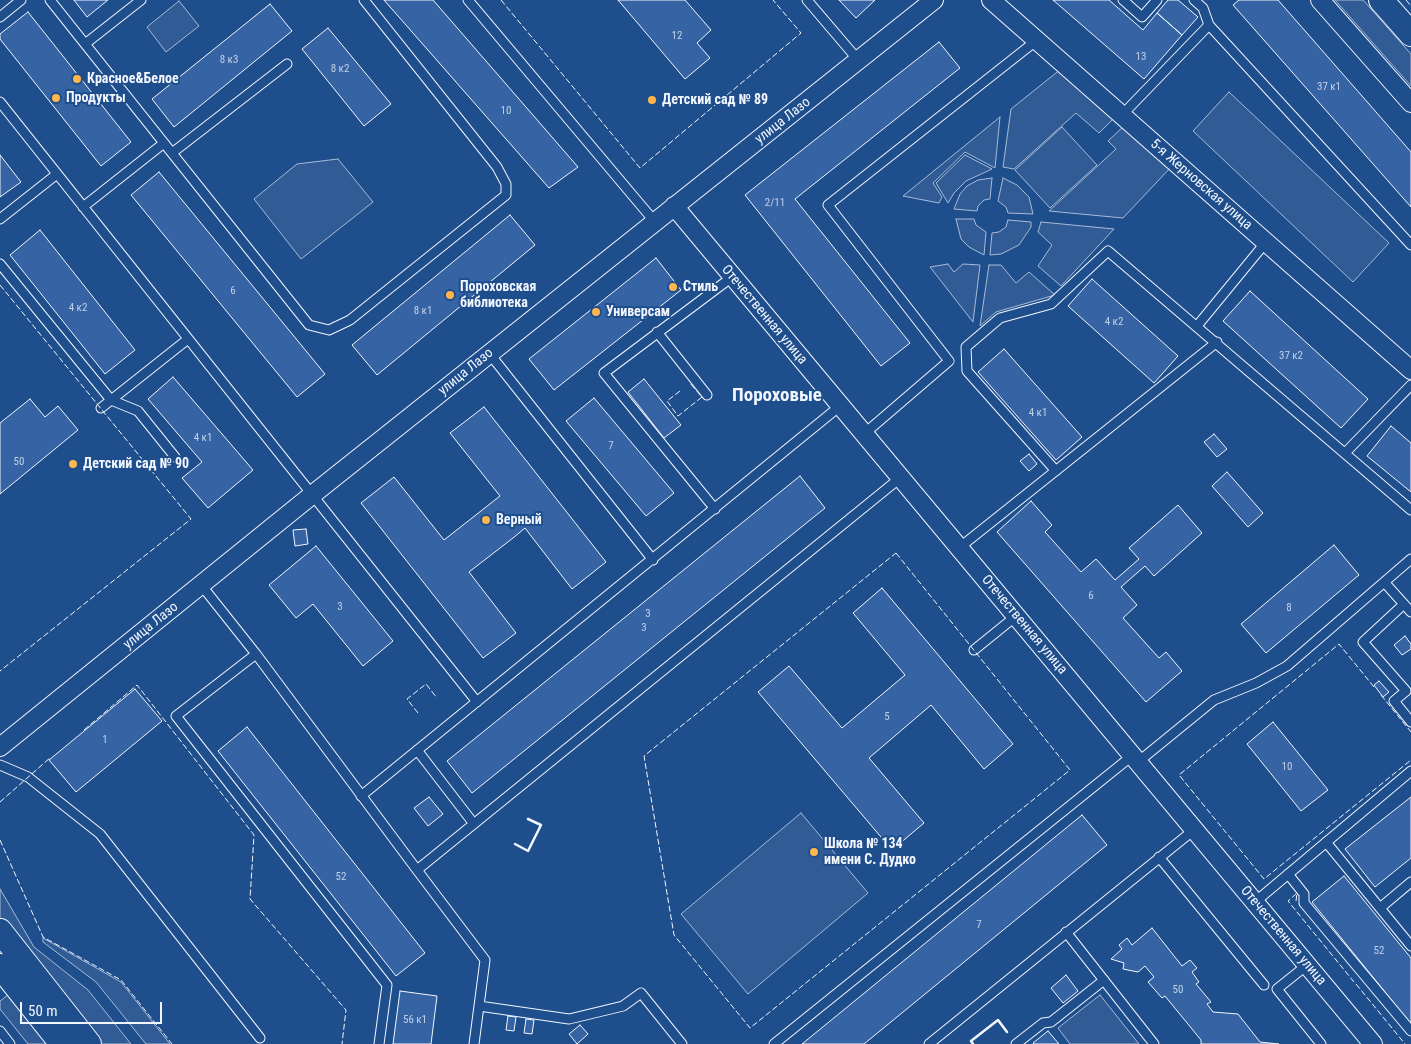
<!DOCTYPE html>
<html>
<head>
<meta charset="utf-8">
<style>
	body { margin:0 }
	#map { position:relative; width:1411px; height:1044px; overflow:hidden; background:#1f4e8c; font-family:"Roboto Condensed",sans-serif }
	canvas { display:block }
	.scale { position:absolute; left:20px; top:1002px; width:142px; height:22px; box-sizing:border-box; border:2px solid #f2f6ff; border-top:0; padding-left:6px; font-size:15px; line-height:18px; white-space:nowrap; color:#f2f6ff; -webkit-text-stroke:4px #1f4e8c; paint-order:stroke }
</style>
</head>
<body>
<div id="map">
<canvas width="1411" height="1044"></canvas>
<div class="scale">50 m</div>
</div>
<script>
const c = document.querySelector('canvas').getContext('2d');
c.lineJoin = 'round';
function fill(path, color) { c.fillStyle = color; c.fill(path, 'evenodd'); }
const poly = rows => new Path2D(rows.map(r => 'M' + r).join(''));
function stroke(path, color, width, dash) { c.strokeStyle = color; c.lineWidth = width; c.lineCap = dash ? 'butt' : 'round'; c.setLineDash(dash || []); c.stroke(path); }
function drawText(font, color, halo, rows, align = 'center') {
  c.font = font + ' "Roboto Condensed",sans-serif'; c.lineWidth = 4; c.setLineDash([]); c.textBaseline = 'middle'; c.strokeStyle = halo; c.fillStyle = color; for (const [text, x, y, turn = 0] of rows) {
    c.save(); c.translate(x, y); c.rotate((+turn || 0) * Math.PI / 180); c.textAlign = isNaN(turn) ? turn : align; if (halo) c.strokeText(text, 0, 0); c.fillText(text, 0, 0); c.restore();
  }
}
const built = poly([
	[1335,0,1363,0,1411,54,1411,86,1335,0],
	[179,1,199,26,166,52,147,27,179,1],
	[1061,69,1116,116,1099,133,1076,113,1014,169,1003,167,1011,109,1061,69],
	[1229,92,1389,243,1353,282,1193,131,1229,92],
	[1000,117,995,168,965,152,933,183,942,197,939,203,903,196,1000,117],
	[1125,125,1172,166,1123,218,1049,211,1116,149,1108,141,1125,125],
	[1062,127,1097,165,1050,208,1015,170,1062,127],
	[965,155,992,169,966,181,954,193,948,203,936,183,965,155],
	[338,159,373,202,301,259,254,199,297,164,338,159],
	[992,178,990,199,984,200,978,206,977,211,954,209,960,194,967,186,978,180,992,178],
	[1003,178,1017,185,1029,197,1033,214,1008,213,1006,207,998,201,1003,178],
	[956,219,974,219,976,225,986,232,984,255,969,247,961,239,956,219],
	[1008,220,1031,222,1031,227,1019,245,1001,254,990,255,992,233,999,232,1006,227,1008,220],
	[1041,222,1114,229,1061,286,1038,266,1052,245,1038,232,1041,222],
	[948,264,954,272,963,264,980,265,973,322,930,267,948,264],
	[989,265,1001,265,1016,283,1029,272,1055,295,996,312,980,326,989,265],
	[801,813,868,893,748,994,681,914,801,813],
	[0,889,34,947,88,990,131,1044,99,1044,0,919,0,889],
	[43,938,121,982,170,1044,146,1044,96,982,43,942,43,938],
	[8,995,47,1044,28,1044,0,1009,0,1001,8,995],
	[1100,995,1139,1044,1070,1044,1058,1028,1100,995]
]);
fill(built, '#305b95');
stroke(built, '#a8bbd7', 1);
const building = poly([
	[74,0,108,0,87,17,74,0],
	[384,0,433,0,578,167,549,188,384,0],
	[618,0,685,0,711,30,697,43,710,58,685,79,618,0],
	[839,0,875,0,856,18,839,0],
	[1053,0,1109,0,1143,30,1157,13,1182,35,1144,79,1053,0],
	[1168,0,1178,0,1198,17,1182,35,1157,13,1168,0],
	[1239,0,1278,0,1411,152,1411,207,1233,5,1239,0],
	[270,4,292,31,174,127,152,99,270,4],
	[28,12,131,142,101,166,0,39,0,34,28,12],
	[328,28,391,104,364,126,302,49,328,28],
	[939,42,960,68,795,199,910,343,881,366,745,195,939,42],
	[0,155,21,182,0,197,0,155],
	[159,172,325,374,297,397,131,195,159,172],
	[510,215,535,245,377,375,352,345,510,215],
	[40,230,135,350,105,374,10,255,40,230],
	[656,258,681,290,554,390,529,359,656,258],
	[1092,279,1178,356,1154,383,1068,306,1092,279],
	[1250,291,1368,399,1341,428,1223,321,1250,291],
	[1004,349,1082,437,1056,460,978,372,1004,349],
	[173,377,253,470,208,508,182,478,202,462,148,399,173,377],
	[644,379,681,425,664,438,628,392,644,379],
	[594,398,674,493,646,516,566,421,594,398],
	[30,399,45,417,58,406,78,430,0,494,0,423,30,399],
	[484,407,606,562,572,589,525,528,513,538,469,572,516,633,483,658,361,503,394,477,444,540,500,496,450,433,484,407],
	[1391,426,1411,443,1411,492,1367,456,1391,426],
	[1214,434,1227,449,1217,457,1204,442,1214,434],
	[1029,454,1037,464,1029,471,1020,461,1029,454],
	[1227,472,1263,513,1248,527,1212,486,1227,472],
	[800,476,825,508,472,793,447,761,800,476],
	[1031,501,1052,525,1045,532,1081,572,1096,559,1115,580,1139,559,1129,548,1178,505,1202,533,1154,576,1145,566,1121,587,1137,605,1123,618,1159,658,1166,652,1182,671,1146,702,997,532,1031,501],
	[306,529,308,544,295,546,293,530,306,529],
	[1334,545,1359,575,1266,653,1241,624,1334,545],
	[316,546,393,641,363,666,313,604,296,618,269,585,316,546],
	[882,588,1013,744,984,769,931,705,869,758,924,823,892,850,758,692,789,666,842,728,905,675,853,613,882,588],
	[1405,636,1411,644,1411,649,1402,655,1394,645,1405,636],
	[1379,681,1389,692,1383,697,1374,685,1379,681],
	[135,689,162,721,76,792,49,760,135,689],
	[1273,722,1328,790,1301,811,1247,744,1273,722],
	[247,727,425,953,396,976,218,751,247,727],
	[429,797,443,814,428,826,414,808,429,797],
	[1411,797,1411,858,1375,887,1345,849,1411,797],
	[1082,815,1107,845,864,1044,802,1044,1082,815],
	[1344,876,1411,958,1411,1024,1312,902,1344,876],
	[1152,928,1182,966,1190,960,1197,968,1192,972,1199,982,1196,984,1211,1002,1207,1004,1213,1012,1238,1014,1260,1042,1279,1044,1201,1044,1201,1040,1165,996,1162,998,1148,982,1154,977,1145,966,1138,972,1123,969,1124,963,1111,959,1122,949,1119,945,1127,938,1132,945,1152,928],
	[1066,975,1078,991,1063,1003,1051,988,1066,975],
	[400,991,437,996,431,1044,393,1044,400,991],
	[508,1016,516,1017,514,1031,506,1030,508,1016],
	[526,1019,534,1020,532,1034,524,1033,526,1019],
	[580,1025,588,1034,577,1044,569,1034,580,1025],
	[1048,1031,1059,1044,1034,1044,1033,1043,1048,1031]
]);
fill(building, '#3563a3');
stroke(building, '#f2f6ff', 1);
const lane = poly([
	[50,0,309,325,329,330,350,320,506,195,506,184,497,167,364,0],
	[468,0,655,222],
	[807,0,859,61],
	[1123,0,1142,17,1157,0],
	[1194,0,1203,8,1209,25,1411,245],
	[0,17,21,0],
	[85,44,141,0],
	[0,102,477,702],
	[1122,115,1209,25],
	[172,153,287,64],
	[83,207,164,143],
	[0,219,57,174],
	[0,264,111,400,138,411,175,457],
	[1197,326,1266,242],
	[657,332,707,395],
	[489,353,653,560],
	[101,408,188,339],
	[864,434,949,361,828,205,1037,40],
	[1345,453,1411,385],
	[1056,471,967,371,966,347,1000,318,1051,304,1108,251,1411,510],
	[715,509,604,373,732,277],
	[959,548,1217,342],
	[1385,583,1411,612],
	[202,586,256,654],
	[1404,604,1363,642,1406,691,1394,701,1411,722],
	[974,650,1016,616],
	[417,750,474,824],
	[1138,762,1214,700,1256,683,1287,666,1411,559],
	[0,765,28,777,100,834,260,1038],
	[361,796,840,406],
	[1326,842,1411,946],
	[1159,857,1264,985],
	[417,870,485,960,474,1044],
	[1288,874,1304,894,1304,903,1411,1031],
	[1255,902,1411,771],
	[1380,908,1411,882],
	[1066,932,1154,1044],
	[1307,965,1277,989,1321,1044],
	[479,1006,569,1019,623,1006,641,993,682,1044],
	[0,1031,10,1044],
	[379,1044,387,985,176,716,256,654,417,870,900,478],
	[774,1044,1133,755],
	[929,1044,1195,829],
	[1016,1044,1043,1023,1051,1022,1104,980]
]);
const street = poly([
	[991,0,1411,370],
	[1320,0,1411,103],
	[674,206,1373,1044],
	[0,747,312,495,934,0]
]);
const secondary = poly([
	[1381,0,1411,34],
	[0,931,89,1044],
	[0,966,62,1044]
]);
stroke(lane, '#f2f6ff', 11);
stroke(street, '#f2f6ff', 20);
stroke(secondary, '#f2f6ff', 26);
stroke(lane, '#1f4e8c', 9);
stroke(street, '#1f4e8c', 18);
stroke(secondary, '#1f4e8c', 24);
stroke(poly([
	[501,0,640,168,801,33,773,0],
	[1406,0,1411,6],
	[0,285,191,519,0,671],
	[680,391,667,401,678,416,702,397,690,383],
	[896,553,1070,770,750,1028,674,935,644,756,896,553],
	[1374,687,1339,644,1179,775,1264,879,1411,760],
	[1381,695,1411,732],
	[418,713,407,699,426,684,437,698],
	[84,730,137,685,254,835,250,899,346,1010,342,1044],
	[0,802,51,757],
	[0,840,43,937,121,980,172,1044],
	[1296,901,1297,893,1288,901,1354,982],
	[1356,984,1405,1044]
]), '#f2f6ff', 1, [6, 2.5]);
stroke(poly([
	[515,844,528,851,541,825,528,819],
	[973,1044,971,1041,998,1020,1007,1032]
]), '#f2f6ff', 2.5);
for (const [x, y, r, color] of [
	[77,79,5,"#ffb74d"],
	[56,98,5,"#ffb74d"],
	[652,100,5,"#ffb74d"],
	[673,287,5,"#ffb74d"],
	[450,295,5,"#ffb74d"],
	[596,312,5,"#ffb74d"],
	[73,464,5,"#ffb74d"],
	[486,520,5,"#ffb74d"],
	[814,852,5,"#ffb74d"]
]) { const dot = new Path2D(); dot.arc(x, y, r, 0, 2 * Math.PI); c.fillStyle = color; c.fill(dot); stroke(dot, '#1f4e8c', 2); }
drawText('11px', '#c3d1e8', null, [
	["12",677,36],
	["13",1141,57],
	["8 к3",229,60],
	["8 к2",340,69],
	["37 к1",1329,87],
	["10",506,111],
	["2/11",775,203],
	["6",233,291],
	["4 к2",78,308],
	["8 к1",423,311],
	["4 к2",1114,322],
	["37 к2",1291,356],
	["4 к1",1038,413],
	["4 к1",203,438],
	["7",611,446],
	["50",19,462],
	["6",1091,596],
	["3",340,607],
	["8",1289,608],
	["3",648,614],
	["3",644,628],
	["5",887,717],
	["1",105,740],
	["10",1287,767],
	["52",341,877],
	["7",979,925],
	["52",1379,951],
	["50",1178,990],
	["56 к1",415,1020]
]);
drawText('bold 14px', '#f2f6ff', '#1f4e8c', [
	["Красное&Белое",87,79],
	["Продукты",66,98],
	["Детский сад № 89",662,100],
	["Пороховская",460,287],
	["библиотека",460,303],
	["Стиль",683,287],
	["Универсам",606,312],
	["Детский сад № 90",83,464],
	["Верный",496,520],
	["Школа № 134",824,844],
	["имени С. Дудко",824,860]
], 'left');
drawText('14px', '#f2f6ff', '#1f4e8c', [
	["улица Лазо",783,121,-38],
	["5-я Жерновская улица",1201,185,41],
	["Отечественная улица",764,315,50],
	["улица Лазо",466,372,-39],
	["Отечественная улица",1024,625,50],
	["улица Лазо",151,626,-39],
	["Отечественная улица",1283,936,50]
]);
drawText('bold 19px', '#f2f6ff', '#1f4e8c', [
	["Пороховые",777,396]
]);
</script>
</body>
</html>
